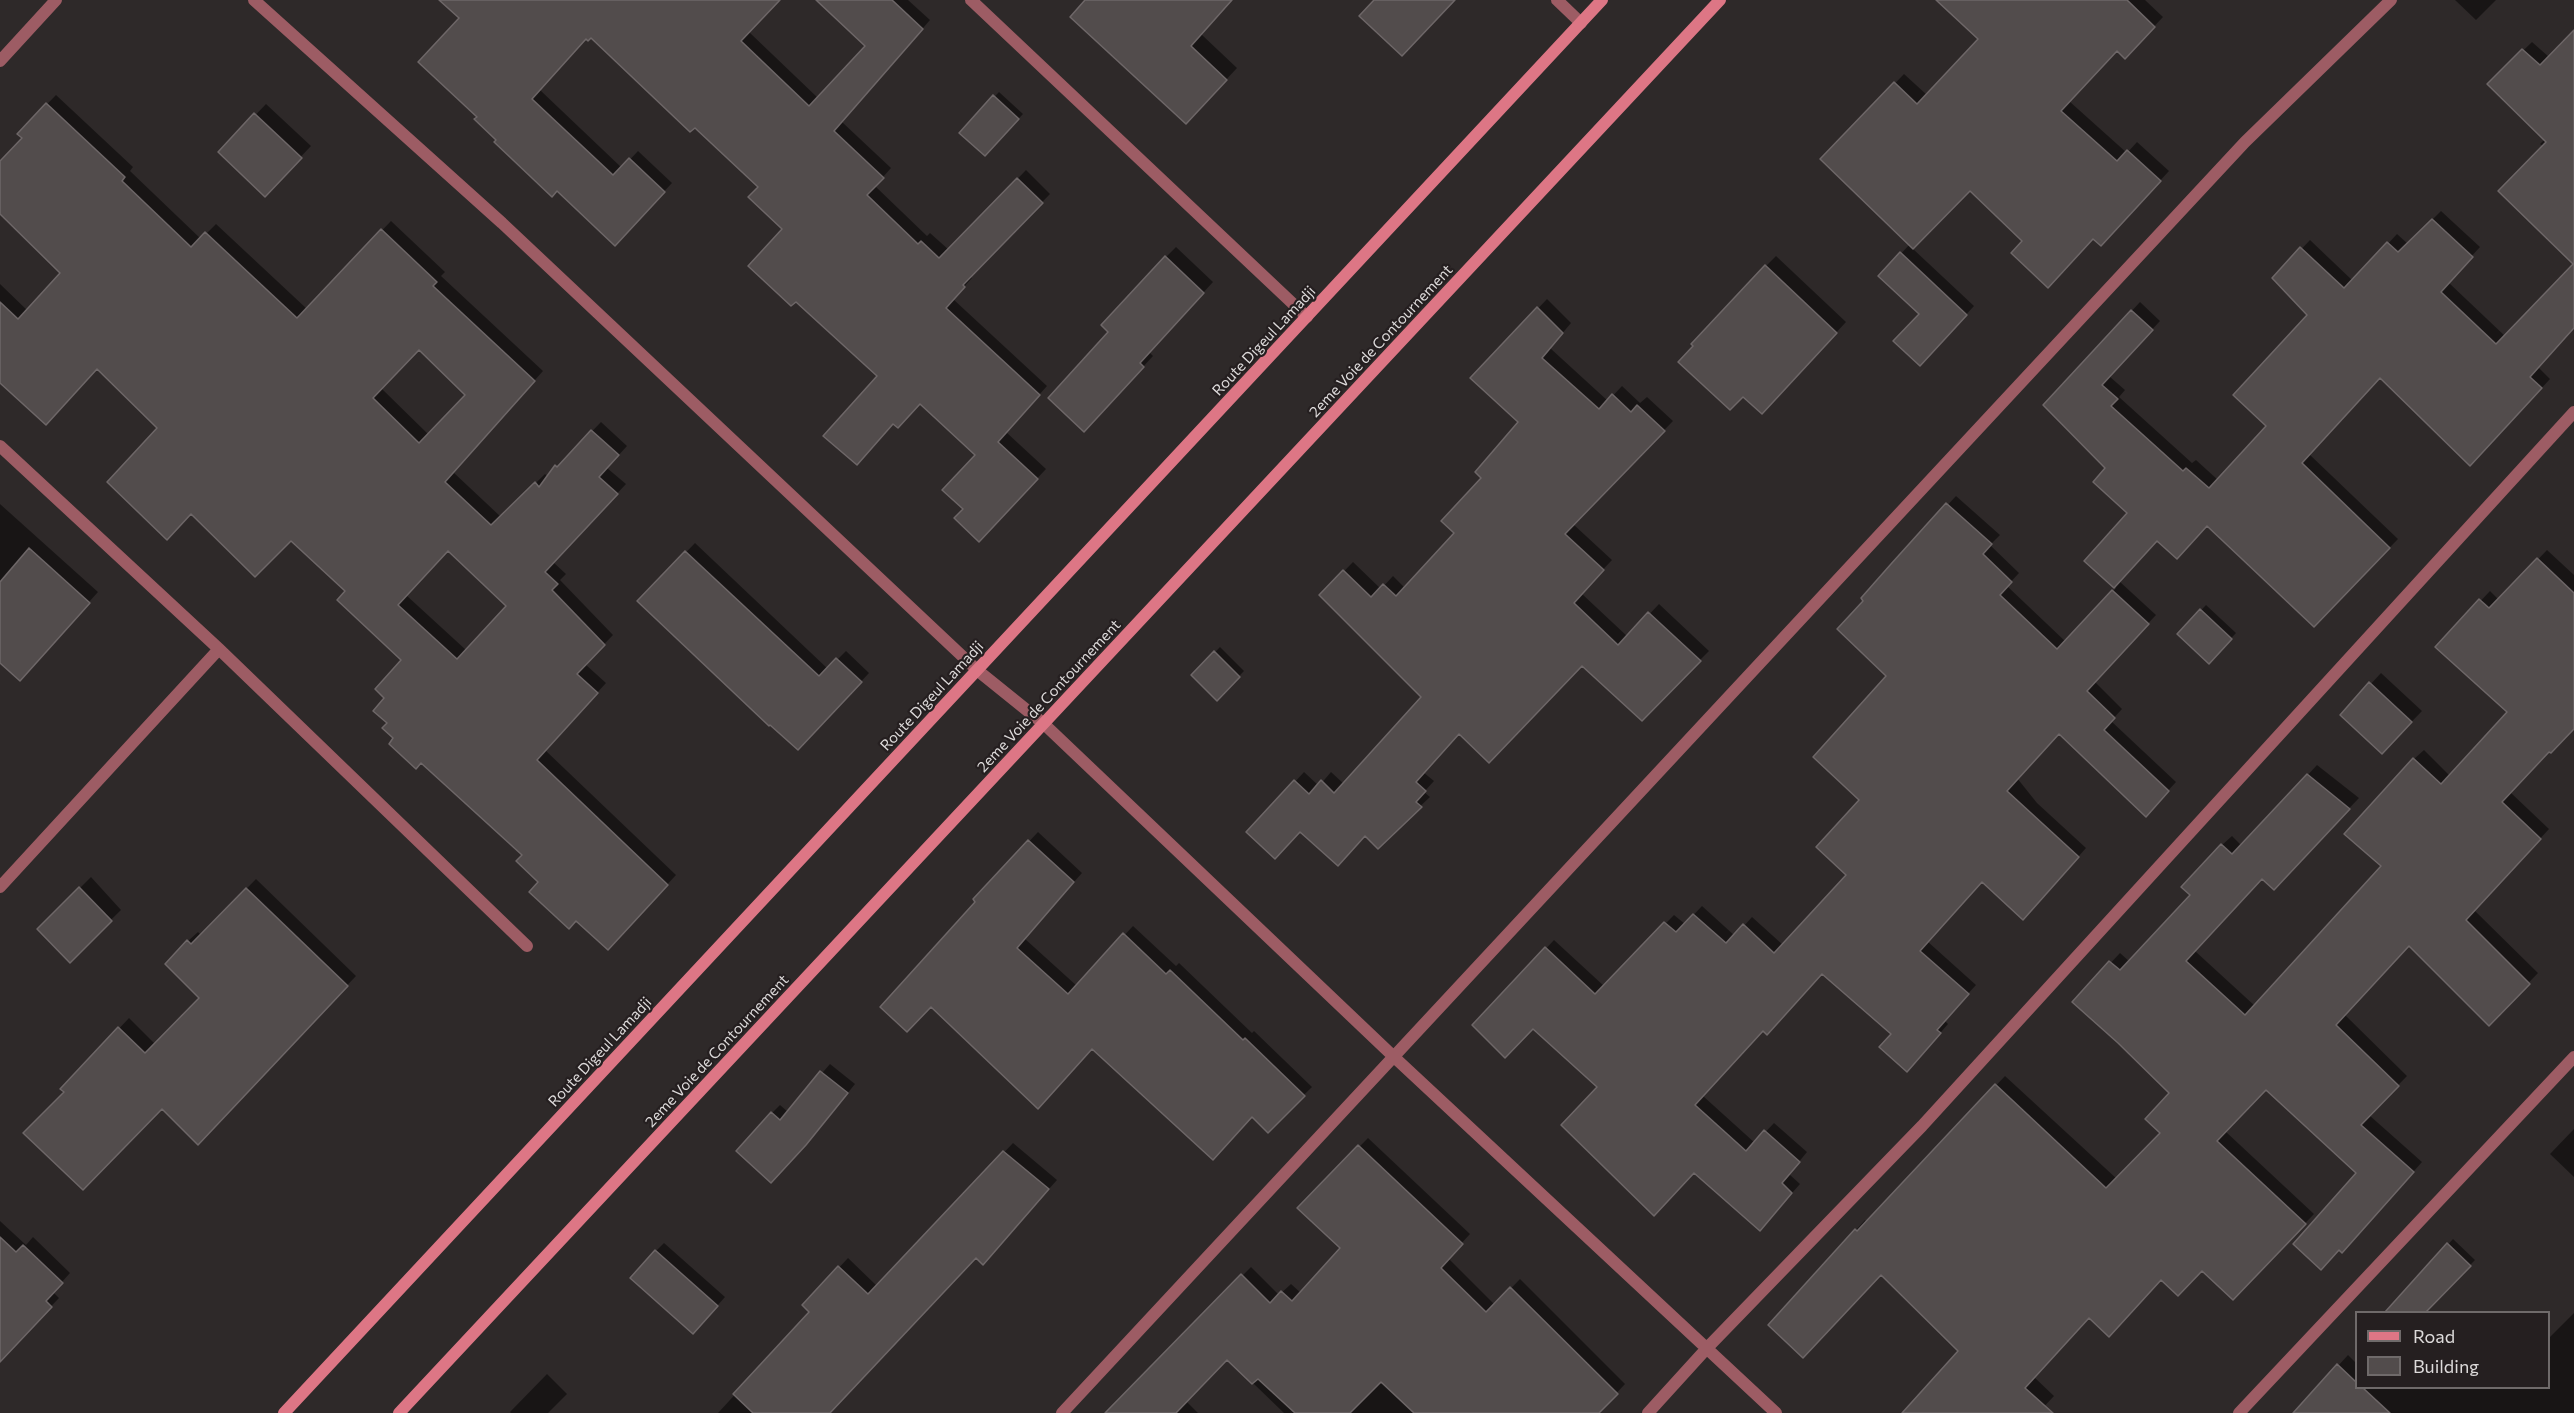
<!DOCTYPE html>
<html>
<head>
<meta charset="utf-8">
<style>
	body { margin:0 }
	#map { position:relative; width:2574px; height:1413px; overflow:hidden; background:#2e2929; font-family:Commissioner,sans-serif }
	canvas { display:block }
	.legend { position:absolute; left:2355px; top:1311px; width:195px; height:78px; box-sizing:border-box; background:#251f20; border:2px solid #6f6a6a; margin:0; padding:8px 10px; list-style:none; font-size:18px; color:#dddada }
	.legend li { display:flex; align-items:center; gap:12px; height:30px }
	.legend b { width:30px; border:2px solid #6f6a6a }
</style>
</head>
<body>
<div id="map">
<canvas width="2574" height="1413"></canvas>
<ul class="legend">
<li><b style="height:8px;background:#dd7685"></b>Road</li>
<li><b style="height:16px;background:#524c4c"></b>Building</li>
</ul>
</div>
<script>
const c = document.querySelector('canvas').getContext('2d');
c.lineJoin = 'round';
function fill(path, color) { c.fillStyle = color; c.fill(path, 'evenodd'); }
const poly = rows => new Path2D(rows.map(r => 'M' + r).join(''));
function stroke(path, color, width, dash) { c.strokeStyle = color; c.lineWidth = width; c.lineCap = dash ? 'butt' : 'round'; c.setLineDash(dash || []); c.stroke(path); }
function drawText(font, color, halo, rows, align = 'center') {
  c.font = font + ' Commissioner,sans-serif'; c.lineWidth = 4.5; c.setLineDash([]); c.textBaseline = 'middle'; c.strokeStyle = halo; c.fillStyle = color; for (const [text, x, y, turn = 0] of rows) {
    c.save(); c.translate(x, y); c.rotate((+turn || 0) * Math.PI / 180); c.textAlign = isNaN(turn) ? turn : align; if (halo) c.strokeText(text, 0, 0); c.fillText(text, 0, 0); c.restore();
  }
}
fill(poly([
	[441,0,779,0,749,32,818,98,867,46,818,0,908,0,930,20,842,122,891,168,875,186,927,236,930,233,949,250,1026,170,1050,194,970,276,972,278,953,299,1047,386,1006,432,1046,469,988,531,965,509,977,455,921,402,879,376,760,187,695,126,591,36,586,38,540,90,622,168,638,151,672,183,623,235,557,189,498,140,479,117,461,18],
	[1087,0,1231,0,1201,34,1237,68,1197,111],
	[1961,0,2145,0,2163,17,2125,57,2117,49,2069,101,2127,153,2137,142,2169,171,2110,235,2093,237,2024,241,1970,189,1912,248,1974,306,1928,356,1921,314,1880,276,1910,244,1822,159,1904,74,1927,95,1980,39],
	[2455,0,2496,0,2476,20],
	[2574,32,2574,263,2543,146,2540,144,2545,139,2489,84,2532,42,2549,57],
	[999,92,1023,114,985,154,961,132],
	[56,95,133,167,130,171,201,239,216,224,307,309,391,221,445,272,441,276,543,371,453,472,501,517,545,474,548,477,601,422,627,446,607,468,626,484,553,562,566,574,560,580,613,635,585,664,606,683,545,750,676,875,617,939,540,882,524,855,396,738,389,723,386,698,404,660,347,591,291,539,159,428,97,368,0,381,0,284,28,311,62,273,0,212,0,164,24,138,19,133],
	[419,348,467,395,429,435,381,388],
	[448,549,509,606,466,650,406,595],
	[266,104,311,146,275,184,220,152],
	[2441,211,2480,247,2448,282,2506,337,2574,265,2574,327,2538,367,2550,379,2479,456,2380,376,2309,454,2398,539,2314,625,2208,524,2157,540,2119,581,2156,615,2094,681,2122,709,2111,721,2176,782,2154,806,2059,732,2017,778,2037,803,2086,848,2031,910,1982,880,1927,941,1976,985,1944,1020,1948,1024,1915,1062,1893,1034,1823,972,1764,1029,1703,1096,1755,1143,1774,1123,1807,1152,1789,1174,1800,1184,1768,1220,1599,1087,1533,1027,1474,1025,1554,940,1604,986,1674,915,1685,924,1702,906,1735,936,1752,917,1783,945,1848,875,1888,676,1865,601,1892,565,1956,496,2000,535,1990,545,2019,573,2007,586,2066,642,2116,588,2086,561,2129,513,2107,468,2045,405,2140,302,2160,321,2109,376,2125,390,2119,397,2192,463,2196,460,2218,480,2268,426,2309,315,2274,278,2310,240,2353,281,2397,234,2408,244],
	[1176,247,1213,282,1149,352,1153,356,1095,419,1166,257],
	[1776,256,1846,322,1772,402,1743,395,1766,266],
	[1547,299,1571,323,1550,348,1608,401,1622,386,1640,403,1647,397,1673,421,1573,524,1612,560,1581,593,1628,637,1659,604,1709,651,1641,719,1582,664,1459,732,1423,772,1434,781,1424,792,1430,797,1378,846,1365,835,1301,830,1249,832,1304,772,1319,786,1331,772,1344,784,1423,697,1321,595,1353,562,1381,589,1393,576,1405,588,1456,533,1483,478,1520,422,1472,378],
	[0,504,98,592,29,669,0,661],
	[695,543,828,669,846,651,869,673,807,740,639,601],
	[2547,550,2574,575,2574,726,2510,792,2549,829,2474,910,2538,973,2489,1024,2410,945,2345,1015,2407,1076,2369,1115,2422,1162,2351,1242,2358,1173,2266,1088,2225,1131,2314,1214,2233,1298,2202,1269,2161,1278,2089,1317,2034,1377,2054,1396,2038,1413,1904,1413,1960,1351,1881,1273,1770,1325,1856,1230,1865,1220,1867,1222,2005,1076,2117,1179,2162,1133,2170,1092,2074,1002,2120,953,2130,962,2192,895,2183,887,2222,845,2232,836,2242,846,2317,765,2359,798,2274,887,2262,877,2195,951,2255,1006,2383,866,2414,759,2424,750,2450,776,2510,712,2437,647,2490,591,2499,600],
	[2206,605,2236,633,2209,662,2179,634],
	[1220,647,1244,671,1217,699,1193,675],
	[2381,673,2422,711,2392,742,2342,715],
	[1038,832,1082,873,1024,938,1077,986,1133,926,1176,966,1179,963,1252,1033,1254,1031,1312,1087,1268,1130,1252,1115,1213,1158,1092,1048,975,899],
	[91,877,121,910,70,960,39,929],
	[256,879,356,976,198,1143,162,1107,66,1092,62,1089,129,1018,156,1045,202,998,188,941,198,932,201,935],
	[830,1064,855,1084,814,1135,779,1173,772,1113,780,1105,788,1112],
	[2574,1129,2574,1177,2550,1154],
	[1368,1138,1470,1234,1448,1258,1495,1305,1520,1279,1625,1384,1598,1413,1284,1413,1227,1358,1186,1401,1198,1413,1122,1413,1114,1405,1251,1267,1279,1295,1291,1284,1301,1293,1342,1248,1299,1208],
	[1013,1143,1057,1180,991,1254,976,1256,829,1413,718,1413,811,1312,804,1305,848,1258,877,1286],
	[0,1221,26,1245,33,1237,70,1273,53,1292,59,1298,0,1360],
	[2453,1239,2475,1260,2424,1312,2387,1312],
	[664,1243,725,1297,701,1324,656,1251],
	[2574,1313,2574,1413,2295,1413,2348,1355,2356,1363,2356,1388,2548,1388,2548,1339],
	[547,1374,567,1394,548,1413,511,1413,510,1412]
]), '#0007');
const building = poly([
	[439,0,780,0,741,41,809,106,865,46,816,0,892,0,923,29,834,131,884,178,867,195,918,244,921,241,939,258,1017,178,1043,203,963,285,965,287,946,308,1040,395,998,442,1038,479,979,542,954,518,963,509,942,490,975,455,920,404,898,428,893,424,857,465,823,436,877,376,796,302,791,306,748,266,782,229,748,197,758,187,695,128,690,132,591,38,588,41,586,39,532,99,613,175,629,158,665,192,615,246,557,191,552,197,494,142,496,140,474,119,477,117,418,62,459,18,439,0],
	[1085,0,1232,0,1191,46,1227,80,1186,124,1070,17,1085,0],
	[1374,0,1455,0,1402,56,1359,16,1374,0],
	[1936,0,2127,0,2155,27,2125,59,2117,51,2061,111,2117,161,2127,150,2161,181,2101,246,2093,239,2048,288,2011,253,2022,241,1970,191,1913,249,1820,159,1894,82,1917,104,1978,39,1936,0],
	[2574,30,2574,328,2530,377,2542,388,2470,466,2380,378,2302,463,2390,548,2314,627,2207,526,2177,559,2157,541,2114,588,2084,561,2127,513,2093,482,2105,468,2043,405,2131,310,2153,330,2102,385,2118,399,2111,406,2183,471,2186,468,2209,488,2266,426,2233,395,2307,315,2272,278,2300,247,2344,288,2387,242,2398,252,2432,219,2473,257,2441,292,2496,344,2573,264,2498,191,2546,142,2487,84,2522,49,2540,65,2574,30],
	[993,95,1019,119,985,156,959,133,993,95],
	[46,103,125,177,122,181,191,247,205,232,297,318,381,229,437,282,433,286,535,381,445,482,491,525,535,482,539,487,555,465,557,467,591,430,619,455,599,477,618,494,545,572,558,584,552,590,605,645,577,674,598,693,537,760,668,885,608,950,576,921,569,929,529,892,538,882,516,861,522,855,421,763,416,769,389,744,393,738,382,728,387,723,373,711,384,698,375,689,401,660,337,600,345,591,291,541,255,577,191,514,167,540,107,482,157,428,97,369,46,425,0,383,0,302,18,319,60,273,0,214,0,161,22,138,17,134,46,103],
	[419,350,465,395,419,443,373,398,419,350],
	[448,551,506,606,457,659,398,605,448,551],
	[254,113,302,158,265,197,218,152,254,113],
	[1900,252,1967,315,1920,366,1893,341,1919,314,1878,276,1900,252],
	[1165,256,1204,293,1140,363,1144,367,1084,432,1048,398,1108,332,1101,325,1165,256],
	[1765,265,1837,333,1762,414,1743,397,1730,410,1678,362,1693,346,1691,344,1765,265],
	[1537,307,1563,333,1542,358,1599,409,1612,394,1631,412,1637,405,1665,431,1565,534,1604,570,1574,603,1618,645,1648,612,1701,661,1642,721,1582,666,1489,763,1459,734,1416,782,1426,791,1416,802,1422,807,1378,849,1365,836,1338,866,1300,832,1275,859,1246,832,1294,780,1309,794,1321,780,1334,793,1421,697,1319,595,1343,570,1371,597,1383,584,1396,596,1454,533,1441,521,1481,478,1475,472,1518,422,1470,378,1537,307],
	[1946,503,1992,544,1983,554,2012,582,2000,595,2057,649,2112,590,2149,624,2087,691,2115,718,2104,730,2169,791,2146,817,2059,734,2007,791,2079,857,2023,920,1982,882,1920,951,1969,994,1937,1030,1941,1033,1907,1072,1879,1047,1891,1034,1822,974,1767,1035,1763,1031,1695,1105,1746,1151,1764,1130,1800,1162,1782,1183,1792,1193,1760,1231,1694,1173,1654,1216,1561,1125,1597,1087,1533,1029,1505,1058,1472,1025,1545,947,1595,994,1664,922,1676,932,1693,914,1726,943,1743,924,1774,953,1846,875,1816,847,1859,800,1813,757,1886,676,1837,629,1863,601,1861,598,1891,564,1946,503],
	[29,548,90,603,20,681,0,663,0,582,29,548],
	[685,551,819,676,836,658,862,682,798,750,770,725,769,726,637,601,685,551],
	[2537,558,2574,593,2574,729,2551,753,2549,752,2502,802,2541,839,2466,920,2530,984,2489,1026,2409,946,2336,1025,2399,1086,2361,1125,2414,1172,2342,1253,2339,1250,2321,1270,2293,1244,2356,1173,2266,1090,2217,1141,2306,1224,2233,1300,2202,1271,2178,1296,2161,1280,2109,1337,2089,1318,2025,1388,2053,1413,1902,1413,1958,1351,1881,1275,1803,1358,1768,1325,1855,1229,1857,1231,1995,1084,2106,1188,2160,1133,2145,1119,2169,1093,2118,1043,2072,1002,2109,961,2120,970,2190,895,2181,887,2221,844,2232,854,2307,774,2350,809,2274,890,2262,879,2186,961,2245,1015,2381,866,2344,834,2413,758,2441,784,2507,712,2435,647,2479,599,2489,608,2537,558],
	[2200,609,2232,639,2209,664,2177,634,2200,609],
	[1214,651,1240,677,1217,701,1191,675,1214,651],
	[2369,682,2412,722,2382,754,2340,715,2369,682],
	[1028,840,1074,882,1017,948,1068,994,1123,933,1166,974,1170,970,1243,1040,1245,1038,1305,1096,1268,1133,1252,1117,1213,1160,1092,1049,1038,1109,931,1007,907,1032,880,1007,975,902,973,899,1028,840],
	[79,887,112,921,70,963,37,929,79,887],
	[246,888,348,986,198,1145,162,1109,83,1190,23,1133,64,1092,60,1089,118,1027,145,1053,199,998,165,964,187,940,191,944,246,888],
	[820,1071,848,1093,806,1145,771,1183,736,1151,771,1112,780,1120,820,1071],
	[1358,1145,1463,1244,1441,1268,1486,1312,1510,1287,1618,1394,1599,1413,1414,1413,1381,1382,1350,1413,1295,1413,1258,1379,1252,1384,1227,1360,1176,1413,1105,1413,1241,1274,1270,1303,1281,1291,1292,1301,1340,1248,1297,1208,1358,1145],
	[1003,1151,1049,1189,983,1265,976,1258,830,1413,753,1413,733,1394,809,1312,802,1305,838,1266,868,1294,1003,1151],
	[0,1237,16,1252,23,1245,63,1283,46,1301,52,1307,0,1362,0,1237],
	[2447,1243,2471,1266,2426,1312,2385,1312,2447,1243],
	[655,1250,718,1306,693,1334,630,1278,655,1250],
	[2337,1364,2356,1382,2356,1388,2363,1388,2390,1413,2293,1413,2337,1364]
]);
fill(building, '#524c4c');
stroke(building, '#6e6768', 1.5);
stroke(poly([
	[254,0,502,223,977,670,1044,724,1393,1056,1776,1413],
	[971,0,1307,317],
	[1557,0,1581,23],
	[0,61,56,0],
	[0,446,219,649,527,946],
	[0,887,219,649],
	[1062,1413,2245,142,2391,0],
	[1648,1413,1708,1347,1922,1126,2574,412],
	[2239,1413,2574,1057]
]), '#9d5c64', 12);
stroke(poly([
	[284,1413,1602,0],
	[399,1413,1720,0]
]), '#dd7685', 12);
drawText('15px', '#dddada', '#251f20', [
	["Route Digeul Lamadji",1264,341,-47],
	["2eme Voie de Contournement",1381,341,-47],
	["Route Digeul Lamadji",932,696,-47],
	["2eme Voie de Contournement",1049,696,-47],
	["2eme Voie de Contournement",717,1051,-47],
	["Route Digeul Lamadji",600,1052,-47]
]);
</script>
</body>
</html>
